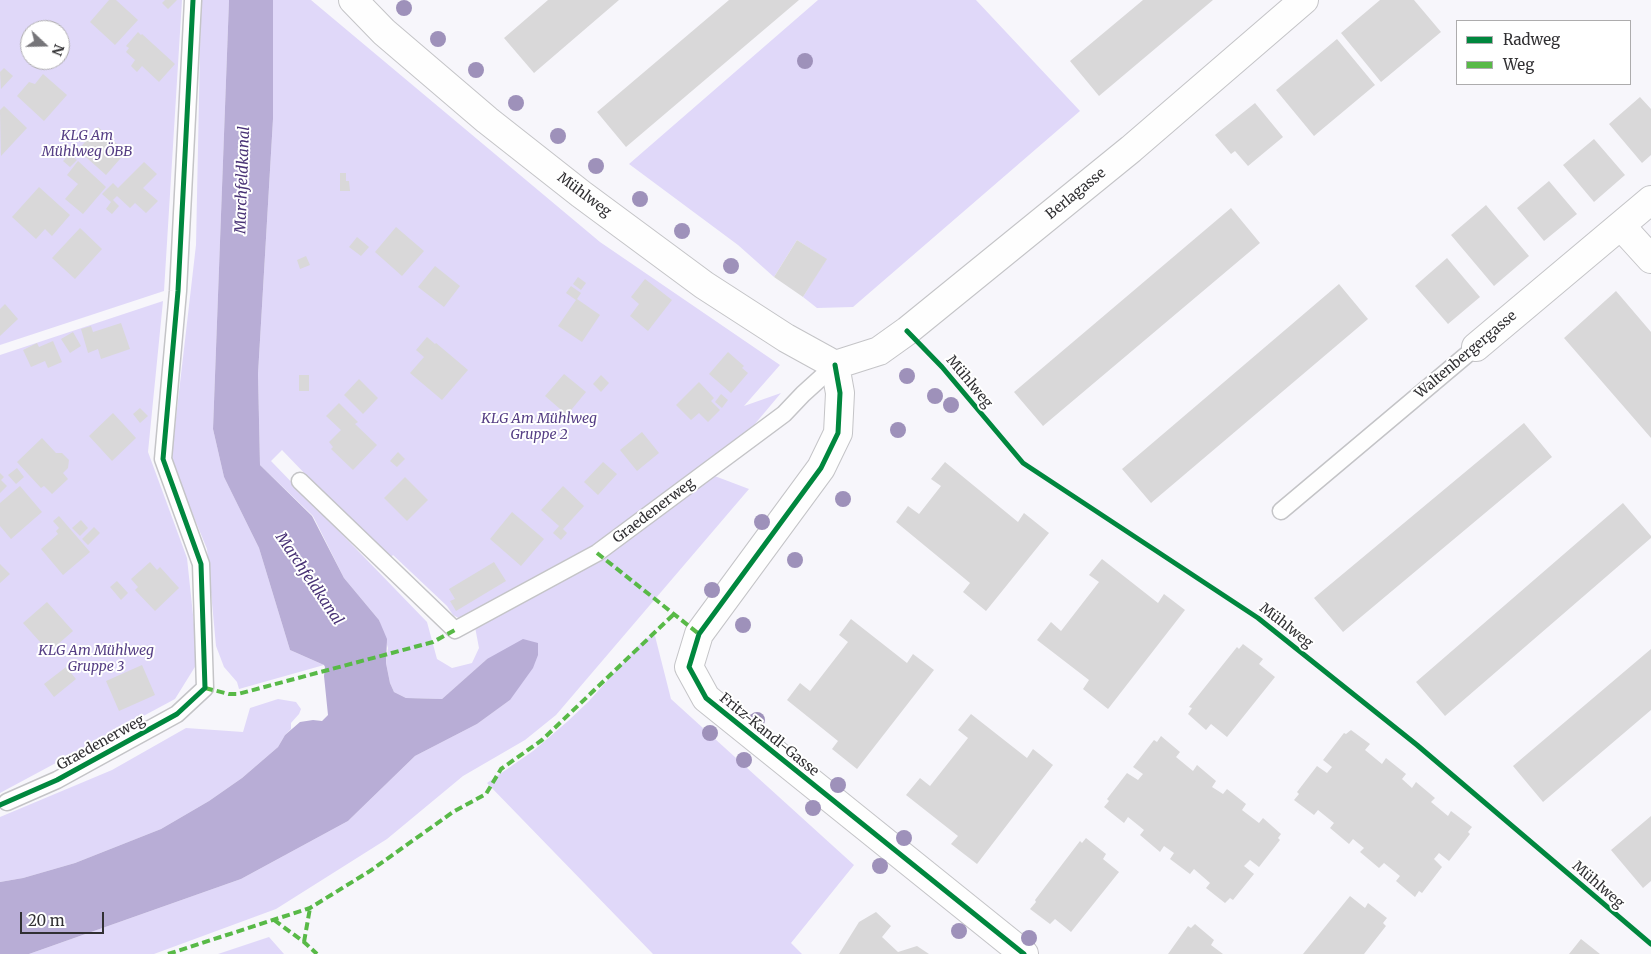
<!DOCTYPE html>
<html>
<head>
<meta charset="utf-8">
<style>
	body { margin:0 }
	#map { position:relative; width:1651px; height:954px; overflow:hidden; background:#f7f6fb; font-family:Merriweather,serif }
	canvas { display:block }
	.legend { position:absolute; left:1456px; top:20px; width:175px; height:65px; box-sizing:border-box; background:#fff; border:1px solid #adacad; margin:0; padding:6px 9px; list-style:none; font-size:15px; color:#313033 }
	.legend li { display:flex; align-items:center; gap:10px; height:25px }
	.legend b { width:25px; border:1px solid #adacad }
	.north { position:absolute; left:20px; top:20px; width:50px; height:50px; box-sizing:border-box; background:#fff; border:1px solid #adacad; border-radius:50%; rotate:111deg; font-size:14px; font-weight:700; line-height:20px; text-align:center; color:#313033 }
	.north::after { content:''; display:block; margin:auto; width:18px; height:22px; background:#767579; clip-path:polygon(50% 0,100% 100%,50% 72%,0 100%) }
	.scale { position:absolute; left:20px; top:912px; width:84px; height:22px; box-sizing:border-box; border:2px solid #313033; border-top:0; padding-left:6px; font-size:15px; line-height:18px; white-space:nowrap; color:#313033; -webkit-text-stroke:4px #fff; paint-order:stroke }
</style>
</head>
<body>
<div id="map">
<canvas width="1651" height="954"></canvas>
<ul class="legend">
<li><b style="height:6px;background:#00873e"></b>Radweg</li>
<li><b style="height:6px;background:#58b947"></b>Weg</li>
</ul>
<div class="north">N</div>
<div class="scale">20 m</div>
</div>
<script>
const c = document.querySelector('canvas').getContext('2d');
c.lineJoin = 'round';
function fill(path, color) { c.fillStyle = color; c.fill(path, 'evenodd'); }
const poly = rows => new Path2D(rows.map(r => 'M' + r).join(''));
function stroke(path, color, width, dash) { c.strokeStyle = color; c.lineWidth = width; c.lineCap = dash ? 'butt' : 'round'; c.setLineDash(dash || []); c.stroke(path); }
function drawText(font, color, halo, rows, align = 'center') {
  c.font = font + ' Merriweather,serif'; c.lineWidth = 4; c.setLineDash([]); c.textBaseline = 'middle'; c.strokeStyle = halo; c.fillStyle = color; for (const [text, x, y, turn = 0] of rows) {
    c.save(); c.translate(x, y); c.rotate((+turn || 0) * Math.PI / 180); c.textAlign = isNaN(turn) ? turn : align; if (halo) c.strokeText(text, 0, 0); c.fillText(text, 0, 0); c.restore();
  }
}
fill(poly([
	[0,0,182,0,164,291,0,345],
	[30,30,60,30,60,60,30,60],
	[201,0,229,0,213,429,224,477,259,548,290,650,324,665,239,689,237,682,224,667,216,646,207,549,171,461,196,245],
	[273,0,311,0,600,242,780,365,744,406,781,393,712,475,749,489,556,715,525,740,463,776,387,839,276,909,154,954,29,954,241,879,348,821,415,756,477,724,510,700,487,659,442,699,406,698,394,692,390,683,386,663,388,648,379,620,344,578,313,516,260,465,258,374,273,119],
	[282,450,388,560,393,555,447,606,453,615,475,627,479,648,472,663,452,668,437,659,427,622,271,461],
	[818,0,976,0,1080,111,853,307,817,308,803,297,826,259,797,240,774,277,738,245,629,164],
	[163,301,148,452,187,558,198,662,175,699,0,793,0,355],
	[655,636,671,699,854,865,791,943,802,954,653,954,487,783,533,751,568,721,589,701,640,644,648,638],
	[278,699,296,702,301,709,299,714,291,723,291,729,285,735,278,747,242,778,209,801,161,829,75,863,23,878,0,882,0,817,112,770,186,728,243,732,250,708],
	[269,937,284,954,218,954]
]), '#e0d8f9');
fill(poly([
	[229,0,273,0,273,119,258,374,260,465,312,516,344,578,379,620,387,639,386,663,390,683,394,692,406,698,442,699,487,659,523,639,538,643,538,655,533,668,510,700,477,724,415,756,348,821,241,879,29,954,0,954,0,882,23,878,75,863,161,829,209,801,242,778,278,747,285,735,300,722,313,720,322,721,328,715,324,676,325,667,324,665,290,650,259,548,224,477,213,429]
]), '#b8add6');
fill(poly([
	[109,0,116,0,138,20,115,45,90,22],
	[165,0,177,0,168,9,162,3],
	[548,0,619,0,534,73,504,38],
	[729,0,799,0,626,147,597,112],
	[1143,0,1213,0,1099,96,1070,61],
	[1380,0,1414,0,1441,32,1381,82,1341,33],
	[138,32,141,35,142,34,175,64,159,82,142,66,137,72,131,66,135,60,126,52,129,48,126,46],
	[1337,39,1375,85,1314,136,1276,90],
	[4,68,13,76,1,89,0,72],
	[43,74,67,95,44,121,17,96,29,82,35,84],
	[1640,97,1651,109,1651,155,1642,163,1609,124],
	[1255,103,1283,137,1248,166,1235,151,1231,154,1215,135],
	[4,106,27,128,1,156,0,110],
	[98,127,126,152,106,175,78,150],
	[1594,139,1625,175,1594,202,1563,165],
	[70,154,77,160,70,167,63,161],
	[78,161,106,187,83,214,65,199,78,184,67,175],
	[144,162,157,174,143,188,158,201,146,213,135,203,130,208,117,196,113,200,119,206,112,214,106,209,111,202,102,194,113,183,118,188],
	[340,173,346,173,346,181,349,181,350,191,340,191],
	[1549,181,1577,214,1544,241,1517,208],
	[39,187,70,215,52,236,45,229,36,239,12,217],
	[1486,205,1529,256,1494,286,1451,235],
	[1231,208,1260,243,1043,426,1014,392],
	[396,227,424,251,402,276,375,252],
	[80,228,102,249,75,279,52,258],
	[357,237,369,247,361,256,349,247],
	[797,240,827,259,803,297,774,277],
	[306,256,310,265,300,269,297,260],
	[1447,258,1480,297,1448,324,1415,286],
	[435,266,460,286,444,307,418,287],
	[578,277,586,283,581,290,573,284],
	[645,279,672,300,648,331,630,316,639,304,631,297],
	[1339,284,1368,319,1151,503,1122,469],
	[571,286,581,293,577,299,600,315,582,342,558,326,576,300,566,293],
	[1616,291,1651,332,1651,438,1564,338],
	[5,304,18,319,0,336,0,309],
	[121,323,130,349,101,359,98,349,88,353,81,329,91,326,93,332],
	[73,332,81,346,70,353,61,339],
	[427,337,435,344,436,343,468,370,442,400,410,373,424,357,416,350],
	[53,341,62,362,48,368,45,361,31,367,23,350,37,343,39,347],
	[728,352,744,366,742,368,748,373,731,393,709,374],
	[564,374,586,392,567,415,545,396],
	[299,375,309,375,309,391,299,391],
	[601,375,609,383,601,392,593,384],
	[359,379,378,398,363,414,344,395],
	[699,382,714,398,711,401,720,410,708,422,699,413,691,420,676,405],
	[721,394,728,400,722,408,715,402],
	[339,403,358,422,355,424,377,445,353,470,331,449,333,447,329,442,341,430,326,416],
	[140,408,148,416,140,423,133,414],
	[113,413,136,438,112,461,89,436],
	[1524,423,1552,457,1343,632,1314,598],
	[642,432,659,453,637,471,620,450],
	[42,438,56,453,62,453,69,460,68,468,63,473,68,479,52,494,44,486,41,488,17,462],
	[398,452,405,459,397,467,390,461],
	[603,462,617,474,598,495,584,482],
	[945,462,1018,522,1024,513,1049,533,986,611,963,592,970,583,896,522,908,506,919,514,941,486,931,479],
	[17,468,24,477,16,484,8,475],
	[0,473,4,477,1,480,7,486,0,493],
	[405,477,428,500,407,521,384,498],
	[20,486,42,512,11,539,0,526,0,503],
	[563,486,584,506,563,529,567,533,561,540,553,533,559,526,541,510],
	[1623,503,1651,536,1651,538,1445,716,1416,682],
	[512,512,544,539,521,566,490,539],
	[59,516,90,552,63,575,41,549,58,534,56,531,59,528,53,521],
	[81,520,88,528,80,536,72,528],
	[94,527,100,533,88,545,82,539],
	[1102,559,1158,603,1164,594,1185,610,1108,709,1083,689,1089,680,1037,640,1051,622,1061,631,1099,582,1089,575],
	[150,562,157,570,160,567,179,588,155,611,135,590,138,587,131,579],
	[494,562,506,581,456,611,450,601,455,599,449,589],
	[0,564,10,574,0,583],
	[117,581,128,593,121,600,110,587],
	[47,602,73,631,49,652,23,623],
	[851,619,907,663,913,654,934,670,857,769,832,749,838,741,787,700,800,683,810,691,848,642,839,635],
	[1243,644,1263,659,1259,664,1275,677,1227,737,1211,724,1206,730,1188,714,1192,708,1189,707,1237,647,1239,649],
	[1651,649,1651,710,1543,802,1513,766],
	[142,665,155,695,119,711,106,681],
	[66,667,76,679,54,697,44,684],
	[971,714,1027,758,1033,749,1053,765,977,864,951,844,958,836,906,795,920,778,930,786,968,738,958,730],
	[1351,730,1370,744,1365,750,1382,764,1386,758,1406,774,1402,779,1412,788,1416,782,1435,798,1431,802,1448,816,1451,811,1472,827,1468,832,1470,834,1449,861,1439,853,1434,859,1442,867,1422,893,1419,891,1415,897,1396,881,1400,876,1384,863,1379,868,1360,852,1364,848,1353,839,1349,844,1330,828,1334,823,1318,810,1314,815,1294,800,1299,794,1297,792,1317,766,1327,773,1332,767,1323,760,1344,733,1346,734],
	[1161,736,1180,752,1176,757,1193,771,1197,765,1216,781,1212,787,1223,794,1227,789,1246,804,1242,810,1259,823,1263,818,1281,834,1278,838,1280,840,1259,867,1250,860,1244,866,1254,874,1233,900,1230,898,1225,903,1206,888,1210,883,1194,869,1190,874,1170,859,1174,853,1164,846,1160,852,1140,835,1144,830,1128,817,1124,823,1104,807,1109,801,1107,799,1127,773,1138,780,1143,774,1133,767,1154,740,1157,742],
	[1651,816,1651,881,1643,888,1611,850],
	[1086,838,1106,854,1103,859,1119,872,1071,932,1055,919,1050,924,1030,909,1036,902,1035,900,1080,841,1082,843],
	[1350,896,1365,908,1368,903,1387,918,1383,923,1386,926,1364,954,1303,954],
	[876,912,891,926,882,937,898,952,917,946,929,954,839,954,859,922],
	[1195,924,1214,940,1211,945,1223,954,1168,954,1188,926,1191,928],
	[1581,939,1600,954,1569,954]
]), '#d9d8d9');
const service = poly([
	[300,481,455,630,597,553,784,414,803,394,835,365],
	[1281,511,1476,347],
	[7,802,57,780,177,714,205,688,201,564,163,459,178,291,193,0]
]);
const minor = poly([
	[353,0,384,32,487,120,581,194,704,285,786,338,835,365],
	[1621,226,1651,259],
	[1476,347,1651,200],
	[835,365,840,393,838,433,821,468,699,634,689,667,706,698,1024,954],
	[835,365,879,351,907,331,1131,149,1304,0]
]);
stroke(service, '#c4c4c7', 19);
stroke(minor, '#c4c4c7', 30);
stroke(service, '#fefefe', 16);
stroke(minor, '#fefefe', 28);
stroke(poly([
	[597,553,699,634],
	[205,688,229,694,238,694,433,642,455,630],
	[274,920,304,942,317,954],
	[304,942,310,908],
	[168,954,310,908,370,871,453,812,486,794,501,769,542,740,674,614]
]), '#58b947', 4, [8, 4]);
stroke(poly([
	[907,331,942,367,1023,463,1258,618,1417,745,1651,944],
	[835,365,840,393,838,433,821,468,699,634,689,667,706,698,1024,954],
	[0,805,57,780,177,714,205,688,201,564,163,459,178,291,193,0]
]), '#00873e', 5);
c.fillStyle = '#9e91ba';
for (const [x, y] of [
	[404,8],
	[438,39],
	[805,61],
	[476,70],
	[516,103],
	[558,136],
	[596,166],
	[640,199],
	[682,231],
	[731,266],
	[907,376],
	[935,396],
	[951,405],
	[898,430],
	[843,499],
	[762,522],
	[795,560],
	[712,590],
	[743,625],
	[757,720],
	[710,733],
	[744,760],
	[838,785],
	[813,808],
	[904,838],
	[880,866],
	[959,931],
	[1029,938]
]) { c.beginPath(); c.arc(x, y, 8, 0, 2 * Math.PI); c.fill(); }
drawText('italic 14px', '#553e84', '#fff', [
	["KLG Am",87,136],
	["Mühlweg ÖBB",87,152],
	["KLG Am Mühlweg",539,419],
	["Gruppe 2",539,435],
	["KLG Am Mühlweg",96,651],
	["Gruppe 3",96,667]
]);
drawText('14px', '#313033', '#fff', [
	["Berlagasse",1076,194,-39],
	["Mühlweg",584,195,37],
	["Waltenbergergasse",1466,355,-40],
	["Mühlweg",969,382,50],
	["Graedenerweg",654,511,-37],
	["Mühlweg",1286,626,38],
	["Fritz-Kandl-Gasse",769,735,39],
	["Graedenerweg",101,743,-29],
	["Mühlweg",1598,885,41]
]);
drawText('italic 15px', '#493276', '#fff', [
	["Marchfeldkanal",243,180,-88],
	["Marchfeldkanal",309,579,56]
]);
</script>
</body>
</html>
